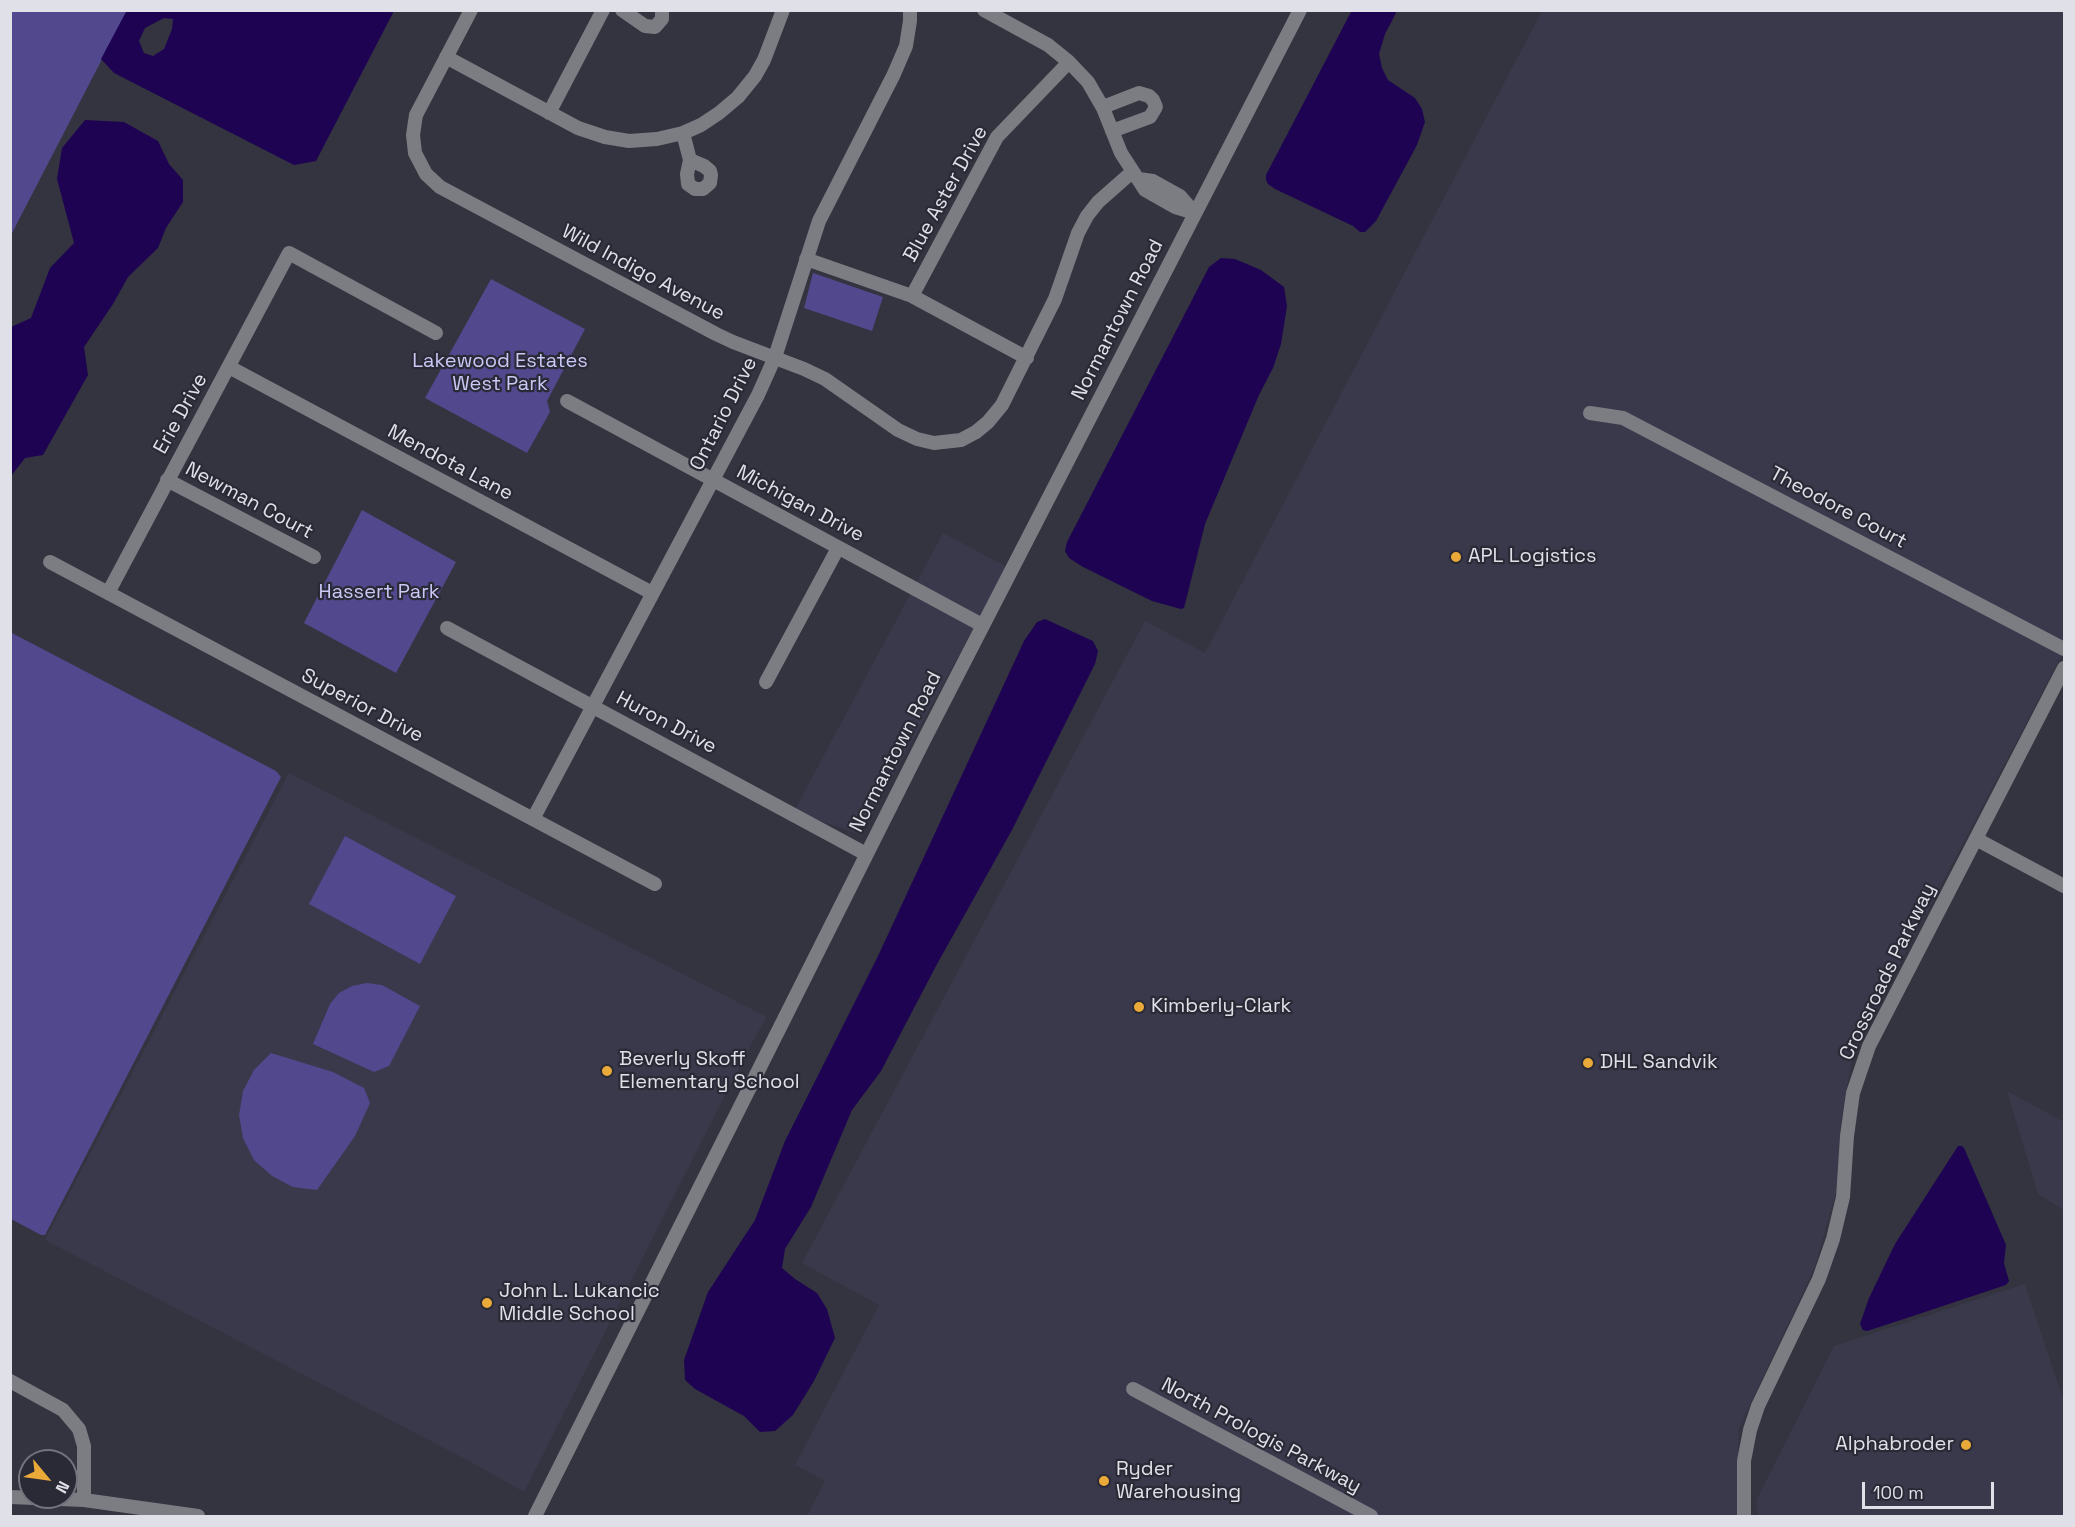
<!DOCTYPE html>
<html>
<head>
<meta charset="utf-8">
<style>
	body { margin:0 }
	#map { position:relative; width:2075px; height:1527px; overflow:hidden; background:#343440; font-family:"Space Grotesk",sans-serif }
	canvas { display:block }
	.frame { position:absolute; inset:0; border:12px solid #e0e0e8; pointer-events:none }
	.north { position:absolute; left:18px; top:1449px; width:60px; height:60px; box-sizing:border-box; background:#2a2a36; border:2px solid #73737d; border-radius:50%; rotate:119deg; font-size:16px; font-weight:700; line-height:24px; text-align:center; color:#e0e0e8 }
	.north::after { content:''; display:block; margin:auto; width:21px; height:27px; background:#eaaa39; clip-path:polygon(50% 0,100% 100%,50% 72%,0 100%) }
	.scale { position:absolute; left:1862px; top:1482px; width:132px; height:27px; box-sizing:border-box; border:3px solid #e0e0e8; border-top:0; padding-left:8px; font-size:18px; line-height:21px; white-space:nowrap; color:#e0e0e8; -webkit-text-stroke:4px #2a2a36; paint-order:stroke }
</style>
</head>
<body>
<div id="map">
<canvas width="2075" height="1527"></canvas>
<div class="frame"></div>
<div class="north">N</div>
<div class="scale">100 m</div>
</div>
<script>
const c = document.querySelector('canvas').getContext('2d');
c.lineJoin = 'round';
function fill(path, color) { c.fillStyle = color; c.fill(path, 'evenodd'); }
const poly = rows => new Path2D(rows.map(r => 'M' + r).join(''));
function stroke(path, color, width, dash) { c.strokeStyle = color; c.lineWidth = width; c.lineCap = dash ? 'butt' : 'round'; c.setLineDash(dash || []); c.stroke(path); }
function drawText(font, color, halo, rows, align = 'center') {
  c.font = font + ' "Space Grotesk",sans-serif'; c.lineWidth = 4.5; c.setLineDash([]); c.textBaseline = 'middle'; c.strokeStyle = halo; c.fillStyle = color; for (const [text, x, y, turn = 0] of rows) {
    c.save(); c.translate(x, y); c.rotate((+turn || 0) * Math.PI / 180); c.textAlign = isNaN(turn) ? turn : align; if (halo) c.strokeText(text, 0, 0); c.fillText(text, 0, 0); c.restore();
  }
}
fill(poly([
	[1542,11,2064,11,2064,651,1853,1053,1841,1119,1836,1192,1815,1267,1739,1428,1738,1516,807,1516,825,1481,795,1465,879,1305,802,1263,1145,621,1205,653],
	[943,533,1007,567,861,835,794,811],
	[289,773,767,1017,751,1044,524,1492,471,1462,45,1240],
	[2007,1091,2064,1122,2064,1210,2038,1194],
	[2025,1284,2064,1402,2064,1516,1758,1516,1756,1501,1834,1346]
]), '#3a394c');
fill(poly([
	[11,11,127,11,11,235],
	[813,273,883,297,872,331,804,308],
	[491,279,585,329,547,401,550,412,527,453,425,398],
	[362,510,456,562,396,673,304,623],
	[10,632,276,771,281,777,45,1235,41,1235,11,1219],
	[345,836,456,896,420,964,309,904],
	[367,983,382,985,420,1006,389,1066,374,1072,313,1044,330,1004,339,993,352,986],
	[271,1053,333,1072,364,1088,370,1103,355,1136,317,1190,293,1187,272,1176,254,1160,243,1138,239,1115,243,1091,254,1070]
]), '#51488d');
fill(poly([
	[127,10,394,10,394,11,316,161,294,165,114,73,101,59],
	[164,18,173,19,172,29,164,49,153,56,144,53,139,41,145,28],
	[1352,10,1397,11,1385,34,1379,54,1382,68,1388,80,1415,98,1422,109,1425,122,1417,145,1376,221,1365,232,1360,232,1353,226,1275,189,1268,184,1266,180,1266,175],
	[85,120,124,122,158,141,169,164,183,180,183,202,166,228,158,248,128,277,113,304,84,347,88,375,43,455,25,458,11,476,11,327,31,318,50,268,74,243,57,179,62,148],
	[1221,258,1235,259,1261,270,1284,287,1287,306,1281,344,1273,368,1259,395,1205,524,1184,608,1181,609,1152,601,1083,567,1069,558,1065,551,1067,542,1209,267],
	[1045,619,1093,641,1098,651,1095,664,1012,830,936,966,881,1071,852,1110,811,1207,785,1249,782,1268,795,1279,817,1293,827,1309,835,1338,814,1381,793,1415,775,1431,760,1432,744,1416,695,1389,685,1380,684,1360,708,1292,755,1220,785,1141,878,956,1024,641,1037,622],
	[1958,1146,1962,1146,1964,1148,2006,1245,2004,1263,2009,1281,2006,1285,1907,1318,1867,1331,1863,1330,1860,1324,1869,1298,1895,1244]
]), '#1e0352');
stroke(poly([
	[471,10,416,115,413,135,415,153,426,174,440,187,716,334,733,342,804,369,825,379,898,430,917,439,934,443,961,440,976,432,988,422,1002,405,1055,299,1078,233,1087,216,1098,202,1132,172],
	[622,10,645,26,655,27,662,19,662,10],
	[984,10,1048,45,1069,62,1088,82,1103,108,1121,153,1145,190,1175,207,1195,213],
	[446,57,578,128,605,137,629,141,657,139,683,133,701,125,719,113,738,97,755,76,764,60,783,10],
	[1103,107,1139,93,1149,96,1153,100,1156,107,1150,117,1112,131],
	[549,113,603,10],
	[683,133,690,160,687,174,688,184,695,189,703,189,710,183,711,175,710,171,704,166,690,160],
	[1139,179,1153,181,1180,196,1194,212],
	[806,259,912,296,1027,358],
	[912,296,997,137,1069,62],
	[229,367,652,593],
	[567,401,982,625],
	[1590,413,1623,418,2064,649],
	[167,480,314,557],
	[50,562,655,884],
	[108,593,289,253,436,333],
	[447,628,866,854],
	[766,682,838,548],
	[533,819,758,395,775,357,819,221,894,74,906,46,910,21,910,10],
	[1976,839,2064,886],
	[10,1381,63,1410,79,1429,84,1446,84,1500],
	[1133,1389,1371,1516],
	[10,1497,84,1500,198,1516],
	[535,1516,925,738,1300,10],
	[1744,1516,1744,1461,1750,1430,1758,1406,1819,1279,1833,1239,1843,1197,1847,1136,1853,1093,1869,1046,2064,668]
]), '#7c7c83', 14);
for (const [x, y, r, color] of [
	[1456,557,6,"#eaaa39"],
	[1139,1007,6,"#eaaa39"],
	[1588,1063,6,"#eaaa39"],
	[607,1071,6,"#eaaa39"],
	[487,1303,6,"#eaaa39"],
	[1966,1445,6,"#eaaa39"],
	[1104,1481,6,"#eaaa39"]
]) { const dot = new Path2D(); dot.arc(x, y, r, 0, 2 * Math.PI); c.fillStyle = color; c.fill(dot); stroke(dot, '#2a2a36', 2); }
drawText('20px', '#e0e0e8', '#2a2a36', [
	["Blue Aster Drive",946,194,-61],
	["Wild Indigo Avenue",643,273,28],
	["Normantown Road",1118,320,-63],
	["Erie Drive",181,414,-61],
	["Ontario Drive",724,414,-63],
	["Mendota Lane",450,463,28],
	["Newman Court",249,501,28],
	["Michigan Drive",800,504,28],
	["Theodore Court",1838,508,28],
	["Superior Drive",362,706,28],
	["Huron Drive",666,723,28],
	["Normantown Road",896,752,-63],
	["Crossroads Parkway",1888,972,-64],
	["North Prologis Parkway",1261,1436,28]
]);
drawText('20px', '#cac8f5', '#2a2a36', [
	["Lakewood Estates",500,362],
	["West Park",500,385],
	["Hassert Park",379,593]
]);
drawText('20px', '#e0e0e8', '#2a2a36', [
	["APL Logistics",1468,557],
	["Kimberly-Clark",1151,1007],
	["Beverly Skoff",619,1060],
	["Elementary School",619,1083],
	["DHL Sandvik",1600,1063],
	["John L. Lukancic",499,1292],
	["Middle School",499,1315],
	["Alphabroder",1954,1445,"right"],
	["Ryder",1116,1470],
	["Warehousing",1116,1493]
], 'left');
</script>
</body>
</html>
